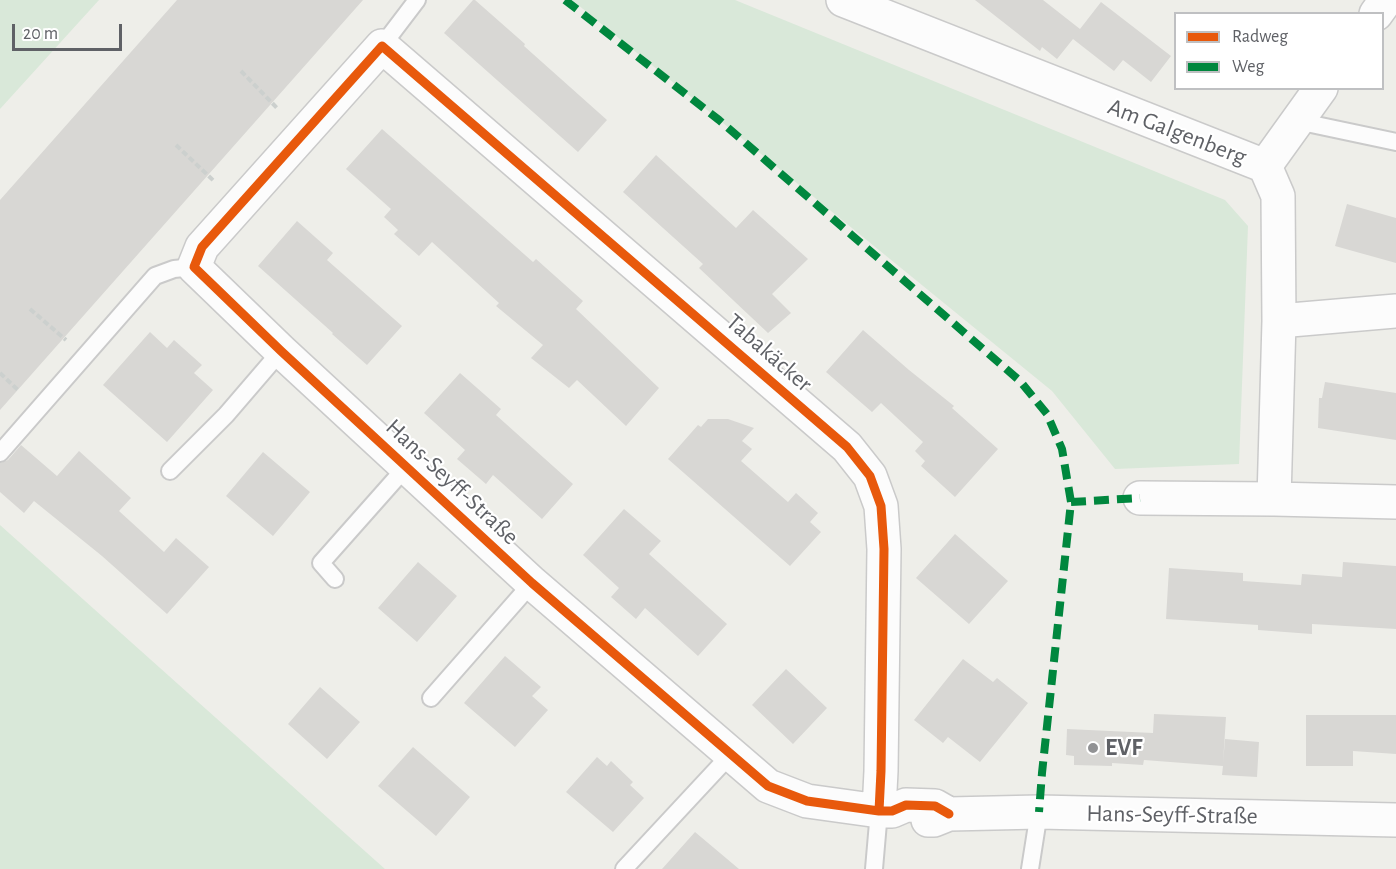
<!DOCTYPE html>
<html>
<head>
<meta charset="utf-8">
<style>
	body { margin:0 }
	#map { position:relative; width:1396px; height:869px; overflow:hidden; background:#eeeee9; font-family:"Alegreya Sans",sans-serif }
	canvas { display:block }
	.legend { position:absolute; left:1174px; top:12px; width:210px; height:78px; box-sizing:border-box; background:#fff; border:2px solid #bfc0c2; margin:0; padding:8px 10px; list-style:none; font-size:18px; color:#5f6166 }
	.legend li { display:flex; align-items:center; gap:12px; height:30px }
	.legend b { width:30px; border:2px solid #bfc0c2 }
	.scale { position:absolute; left:12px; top:24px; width:110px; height:27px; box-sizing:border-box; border:3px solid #5f6166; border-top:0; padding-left:8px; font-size:18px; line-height:21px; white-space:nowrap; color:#5f6166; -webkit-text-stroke:4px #fff; paint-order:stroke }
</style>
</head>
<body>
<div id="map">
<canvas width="1396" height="869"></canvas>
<ul class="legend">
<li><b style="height:8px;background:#e8590c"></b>Radweg</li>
<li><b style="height:8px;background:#00873e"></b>Weg</li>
</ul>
<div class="scale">20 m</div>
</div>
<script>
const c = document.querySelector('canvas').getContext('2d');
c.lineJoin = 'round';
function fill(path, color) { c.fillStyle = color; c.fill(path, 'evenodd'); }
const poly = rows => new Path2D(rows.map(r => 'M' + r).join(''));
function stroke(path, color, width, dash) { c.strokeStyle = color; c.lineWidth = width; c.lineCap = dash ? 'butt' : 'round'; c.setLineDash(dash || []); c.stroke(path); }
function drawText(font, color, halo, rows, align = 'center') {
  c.font = font + ' "Alegreya Sans",sans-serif'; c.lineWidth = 4.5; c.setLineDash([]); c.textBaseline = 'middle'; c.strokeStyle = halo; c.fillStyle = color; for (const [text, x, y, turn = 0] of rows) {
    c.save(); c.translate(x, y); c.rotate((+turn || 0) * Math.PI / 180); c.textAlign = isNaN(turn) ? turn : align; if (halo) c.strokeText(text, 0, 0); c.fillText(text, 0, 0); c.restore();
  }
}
fill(poly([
	[0,0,99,0,0,109],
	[572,0,735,0,1225,200,1248,226,1239,464,1115,469,1052,391],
	[0,525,385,869,0,869]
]), '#d9e8d9');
fill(poly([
	[177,0,363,0,0,410,0,200],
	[473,0,475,0,525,44,524,46,607,120,578,152,444,33],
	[975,0,1043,0,1080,29,1101,2,1171,56,1151,82,1123,60,1114,71,1073,39,1057,59,1042,47,1040,51],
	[382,129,533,262,536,259,583,301,576,309,659,388,626,426,577,380,569,388,531,358,543,345,496,306,499,303,432,242,419,256,394,234,398,230,384,217,391,209,346,169],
	[656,155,736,228,753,210,808,259,772,294,791,313,768,333,699,268,703,264,623,192],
	[1347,204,1396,218,1396,263,1335,246],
	[297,221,333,253,327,260,402,326,367,365,332,334,333,333,258,266],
	[863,330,909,370,954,406,952,408,998,449,955,497,921,466,925,461,915,451,923,442,881,403,872,412,826,372],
	[150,332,167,348,174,340,202,365,194,373,213,390,167,442,103,385],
	[460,373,501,409,496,415,573,484,542,519,493,475,486,484,457,459,465,450,424,413],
	[1325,382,1396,393,1396,440,1318,428,1319,398,1322,398],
	[708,419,728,419,754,428,742,441,752,449,741,461,788,502,796,493,818,513,810,522,821,532,790,566,668,459,698,425,701,427],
	[21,445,57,476,79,451,131,498,119,511,164,552,176,538,209,567,167,614,102,556,34,501,24,513,0,492,0,463,8,460],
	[263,452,310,492,273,536,226,496],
	[624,509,661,541,649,554,727,624,698,656,645,608,636,619,611,597,619,588,583,555],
	[955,534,1008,581,969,624,916,578],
	[418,562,457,596,417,642,378,608],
	[1343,562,1396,566,1396,629,1312,624,1312,634,1258,630,1258,625,1166,619,1169,568,1243,573,1243,581,1301,585,1302,574,1342,577],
	[505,656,541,687,532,696,548,710,515,747,464,703],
	[963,659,993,682,997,678,1028,703,980,762,948,737,943,743,914,720],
	[786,669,827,708,793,744,752,705],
	[320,687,360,722,327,759,288,724],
	[1154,714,1226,717,1223,763,1225,739,1259,742,1257,777,1222,775,1223,766,1144,760,1143,765,1112,763,1112,766,1074,765,1074,756,1066,755,1067,729,1153,733],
	[1306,715,1396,715,1396,754,1353,751,1353,766,1306,766],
	[413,747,470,797,436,836,378,786],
	[597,757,607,766,611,761,633,782,630,785,644,798,613,832,566,792],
	[695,832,739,869,662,869]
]), '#d8d7d4');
const service = poly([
	[382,46,417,0],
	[1297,121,1396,142],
	[0,453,155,276,174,269,194,267],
	[170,471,226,415,281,351],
	[335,579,321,563,407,466],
	[431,698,532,583],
	[624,869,731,754],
	[874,869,879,811],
	[1030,869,1039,812]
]);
const minor = poly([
	[843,0,1265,166,1278,196,1279,321,1274,499],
	[1376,14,1386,0],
	[1265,166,1321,88],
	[1279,321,1396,311],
	[1140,498,1274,499,1396,502],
	[879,811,881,771,884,549,881,506,870,476,847,447,382,46,202,247,194,267,281,351,532,583,768,786,807,801,879,811,892,811,906,805,935,806,949,814],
	[928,820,934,820,949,814,1039,812,1396,820]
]);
stroke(service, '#cacaca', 20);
stroke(minor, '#cacaca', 36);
stroke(poly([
	[241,71,278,109],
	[176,145,215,182],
	[30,309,66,340],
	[0,373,19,391]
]), '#ccd0ce', 4, [6, 3]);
stroke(service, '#fcfcfc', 16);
stroke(minor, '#fcfcfc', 33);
stroke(poly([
	[565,0,719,120,1020,381,1047,414,1062,449,1071,502,1042,773,1039,812],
	[1071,502,1140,498]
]), '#00873e', 8, [15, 8]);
stroke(poly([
	[879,811,881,771,884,549,881,506,870,476,847,447,382,46,202,247,194,267,281,351,532,583,768,786,807,801,879,811,892,811,906,805,935,806,949,814]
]), '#e8590c', 9);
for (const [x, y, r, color] of [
	[1093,748,6,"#919294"]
]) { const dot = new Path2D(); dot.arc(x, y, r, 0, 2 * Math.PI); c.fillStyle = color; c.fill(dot); stroke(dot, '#fff', 2); }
drawText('24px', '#5f6166', '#fff', [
	["Am Galgenberg",1177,132,21],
	["Tabakäcker",769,353,41],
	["Hans-Seyff-Straße",452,482,43],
	["Hans-Seyff-Straße",1172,815,1]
]);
drawText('bold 24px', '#5f6166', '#fff', [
	["EVF",1105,748]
], 'left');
</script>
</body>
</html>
